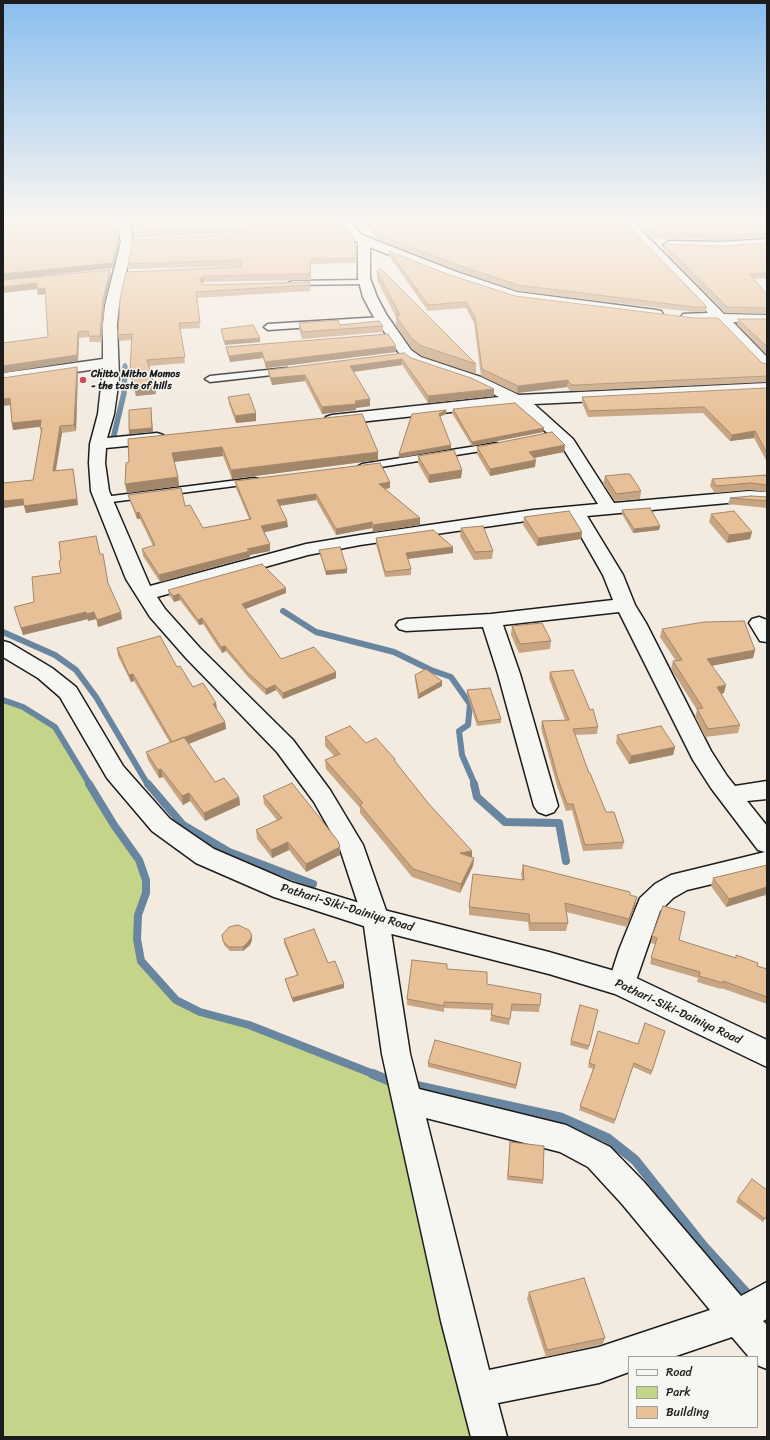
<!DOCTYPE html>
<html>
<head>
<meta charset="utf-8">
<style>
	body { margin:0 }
	#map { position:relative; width:770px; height:1440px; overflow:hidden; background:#f3ebe0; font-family:Sriracha,sans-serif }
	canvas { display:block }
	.frame { position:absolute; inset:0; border:4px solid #1c1c1c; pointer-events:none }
	.legend { position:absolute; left:628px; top:1356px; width:130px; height:72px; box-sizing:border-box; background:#f6f6f2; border:1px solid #9f9f9c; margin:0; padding:5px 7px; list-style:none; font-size:12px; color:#1c1c1c }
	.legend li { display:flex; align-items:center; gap:8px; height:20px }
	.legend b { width:20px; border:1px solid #9f9f9c }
</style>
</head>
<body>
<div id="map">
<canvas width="770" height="1440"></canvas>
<div class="frame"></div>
<ul class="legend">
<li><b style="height:5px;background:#f6f6f2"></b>Road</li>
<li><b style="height:11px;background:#c4d589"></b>Park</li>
<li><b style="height:11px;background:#e7c097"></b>Building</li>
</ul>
</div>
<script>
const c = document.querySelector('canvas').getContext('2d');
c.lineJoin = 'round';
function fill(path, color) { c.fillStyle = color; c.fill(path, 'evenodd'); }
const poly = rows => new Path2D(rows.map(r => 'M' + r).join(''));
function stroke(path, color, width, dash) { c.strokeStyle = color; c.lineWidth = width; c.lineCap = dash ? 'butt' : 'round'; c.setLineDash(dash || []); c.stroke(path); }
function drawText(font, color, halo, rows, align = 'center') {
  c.font = font + ' Sriracha,sans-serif'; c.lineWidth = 3; c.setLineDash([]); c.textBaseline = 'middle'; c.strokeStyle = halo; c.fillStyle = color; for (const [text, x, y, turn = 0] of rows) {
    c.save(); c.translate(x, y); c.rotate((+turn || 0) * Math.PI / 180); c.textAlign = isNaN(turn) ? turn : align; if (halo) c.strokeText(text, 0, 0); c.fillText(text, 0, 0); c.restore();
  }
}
fill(poly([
	[3,700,23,707,55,727,114,825,139,860,146,880,146,893,138,915,137,939,141,961,176,1000,200,1012,249,1025,390,1081,489,1437,3,1437]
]), '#c4d589');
stroke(poly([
	[125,368,125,365]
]), '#6986a0', 4);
stroke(poly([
	[113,439,124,393,125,367]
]), '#6986a0', 5.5);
stroke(poly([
	[283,611,316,632,394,652,431,670,451,677,470,704,468,725,459,731,462,755,475,785],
	[3,632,55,655,76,670,96,697,148,785],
	[3,700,23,707,55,727,90,785]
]), '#6986a0', 6);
stroke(poly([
	[89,784,114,825,139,860,146,880,146,893,138,915,137,939,141,961,176,1000,200,1012,249,1025,376,1075],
	[148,784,183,825,229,852,313,884],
	[474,784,477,797,505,822,559,823,566,861]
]), '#6986a0', 8);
stroke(poly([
	[373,1074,390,1081],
	[412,1085,562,1118,607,1138,635,1160,705,1248,748,1295]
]), '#6986a0', 10);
const service = poly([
	[365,280,368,280,368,284,292,285,288,283,292,281,365,280],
	[382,317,386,320,385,322,268,330,264,327,268,324,382,317],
	[287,368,292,371,290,373,210,382,205,379,210,376,287,368],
	[496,443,500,444,501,446,500,448,362,470,357,467,362,464,496,443],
	[254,478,258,479,259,481,258,483,104,503,98,500,104,497,254,478]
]);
const minor = poly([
	[117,220,129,220,133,242,119,305,117,324,119,378,114,414,107,438,157,433,163,435,165,438,163,441,157,443,106,448,105,463,109,491,150,586,306,544,360,535,533,510,598,504,561,445,515,405,332,425,326,423,324,420,326,417,332,415,499,397,471,383,411,363,401,356,372,314,363,297,358,278,358,242,353,240,336,220,349,220,361,234,377,241,457,272,517,292,656,310,661,311,663,314,661,317,656,318,515,300,447,278,370,247,370,278,377,297,386,314,411,350,421,357,481,377,519,395,767,383,767,393,534,404,573,439,614,503,749,491,767,492,767,502,749,501,587,516,623,575,635,605,646,623,711,751,727,776,735,786,767,781,767,799,747,801,767,826,767,871,687,890,673,898,660,911,632,992,622,996,612,992,608,984,619,950,640,898,655,884,671,875,765,852,758,850,711,788,693,760,619,612,503,625,520,674,558,806,554,812,546,815,538,812,534,806,498,674,483,627,406,631,399,629,396,625,399,621,406,619,491,614,613,600,603,575,570,517,533,520,360,545,308,555,157,597,165,609,200,648,293,740,330,790,363,845,389,919,410,1054,419,1089,566,1125,610,1147,644,1182,741,1296,767,1282,767,1319,763,1321,767,1325,767,1369,757,1365,757,1357,749,1357,732,1337,673,1357,629,1357,629,1372,599,1383,498,1403,507,1437,471,1437,441,1321,382,1054,363,919,339,846,314,802,277,752,186,658,150,617,126,579,91,491,89,463,90,444,98,414,103,368,3,383,3,373,103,359,103,324,105,305,121,242,117,220],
	[426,1118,560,1152,588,1167,622,1204,710,1310,599,1347,489,1370,426,1118],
	[618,220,631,220,724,314,767,315,767,323,733,322,767,357,767,369,762,368,717,322,683,320,681,317,683,314,708,313,618,220],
	[767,239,767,247,722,250,669,249,663,245,669,241,722,242,767,239],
	[759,617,767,620,767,642,760,641,749,623,752,619,759,617]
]);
const secondary = poly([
	[3,641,10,643,52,668,76,687,123,766,170,819,214,849,291,882,376,908,549,952,632,976,767,1040,767,1067,615,994,549,974,376,930,274,897,196,863,152,831,107,778,60,697,38,678,3,657,3,641]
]);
stroke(service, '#1c1c1c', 3);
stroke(minor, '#1c1c1c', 3);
stroke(secondary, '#1c1c1c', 3);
fill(service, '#f6f6f2');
fill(minor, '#f6f6f2');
fill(secondary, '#f6f6f2');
fill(poly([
	[3,220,119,242,113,268,12,279,110,270,111,276,104,305,102,342,90,342,89,337,79,338,78,361,48,337,45,294,38,295,37,289,3,293],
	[130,220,340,220,356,258,356,263,311,264,311,280,204,282,203,283,204,285,310,282,310,291,197,298,200,328,180,329,185,363,149,366,156,394,136,396,130,371,132,340,119,341,118,335,126,272,241,266,238,266,128,269,128,264,240,234,240,233,237,232,134,238],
	[363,220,623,220,707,307,705,312,693,312,517,291,458,271,377,239],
	[633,220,767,220,767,238,722,240,652,239],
	[767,243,767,278,754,279,767,295,767,314,726,313,663,250,664,244,723,246],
	[389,251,447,274,515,296,762,363,767,364,767,382,576,391,570,391,567,387,517,393,481,376,474,323,466,308,428,311,389,256],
	[377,271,476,364,476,374,422,356,412,349,396,325,396,317,377,280],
	[738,319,767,319,767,355,737,324],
	[299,323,340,325,383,326,383,332,302,339,299,329],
	[226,347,396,352,266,368,263,358,230,362,227,353],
	[411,358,494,389,494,396,428,403,402,365,354,372,370,406,356,408,356,410,322,414,305,381,272,385,269,377,268,370],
	[78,373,76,431,62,433,56,471,73,469,78,505,26,513,24,505,3,508,3,483,33,480,41,433,40,427,13,430,10,405],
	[767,388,767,462,754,438,730,441,703,413,588,417,582,403,582,397],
	[228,397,256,421,236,423,229,404],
	[453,409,544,428,543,432,472,446,452,413],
	[128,439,378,460,232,479,223,456,174,462,178,477,179,486,127,493,129,462],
	[565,445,564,452,534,458,535,467,490,476,477,454,477,447],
	[418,456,462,470,461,478,429,483,418,463],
	[767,475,767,492,749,490,715,493,710,486,712,479],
	[605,476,641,491,640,499,615,501,603,484],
	[235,481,390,488,385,489,420,518,420,525,373,532,372,528,336,535,316,500,280,506,287,521,288,527,264,532,270,544,270,551,250,555,250,557,160,582,143,556,142,549,153,546,140,519,137,519,130,501,128,495,185,506,203,528,249,519,236,488],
	[767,497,767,508,728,504,730,498],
	[622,510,660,526,659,530,633,533,622,514],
	[711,514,752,532,750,539,727,543,709,522],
	[524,517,582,532,581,539,537,546,523,525],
	[461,528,493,551,492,559,474,560,460,536],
	[376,538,453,553,408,559,411,569,411,575,385,577,376,544],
	[319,550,347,569,347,573,326,575,320,554],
	[100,554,108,583,122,619,98,627,96,619,88,621,88,619,23,635,14,607,34,602,61,573,61,560],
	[286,588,286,593,245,609,281,659,336,672,336,678,283,699,276,690,266,695,248,677,226,651,222,653,203,624,199,625,180,600,174,602,169,595,168,590],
	[512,626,551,641,550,649,519,653,511,635],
	[662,629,755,650,753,658,712,665,724,693,721,694,740,725,738,733,705,737,695,717,697,710,671,669,673,661,676,661,660,637],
	[117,648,177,667,193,687,216,703,217,710,225,722,226,729,189,744,215,782,239,797,240,805,205,821,190,801,183,805,163,777,159,778,148,760,146,752,170,743,134,681,131,682,118,656],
	[550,672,590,710,598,727,597,734,575,735,589,773,606,812,624,842,622,849,583,851,572,810,566,811,557,786,541,728,542,721,565,720,549,678],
	[415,675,442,681,442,686,418,699,415,679],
	[467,690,501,719,501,723,477,726,467,694],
	[617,735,675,747,673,755,629,764,616,743],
	[325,737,366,743,395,762,472,857,474,858,473,866,460,893,412,877,360,813,360,808,326,769,325,760,334,756,325,746],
	[263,796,340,847,340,855,306,872,289,850,272,858,257,839,256,830,277,820,264,804],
	[523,865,630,895,635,906,627,927,566,912,568,923,566,931,529,931,528,922,469,915,469,907,522,880,521,874],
	[767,865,767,899,765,895,726,907,711,886,713,878],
	[222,935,252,940,250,945,243,951,230,951,224,945],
	[652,936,679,940,767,969,767,1004,721,988,721,989,697,982,698,978,650,964,655,944,651,943],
	[284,939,328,963,344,988,293,1002,286,983,285,979,297,975,284,943],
	[447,969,487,984,540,1005,539,1012,511,1011,509,1025,490,1021,492,1010,444,1008,444,1012,407,1005,407,999],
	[580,1005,598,1010,588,1050,570,1045],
	[598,1031,638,1044,665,1031,651,1075,633,1067,614,1124,579,1110,593,1069,588,1067],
	[428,1063,521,1067,516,1089,428,1067],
	[510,1142,543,1180,543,1184,507,1180],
	[767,1190,767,1216,763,1222,736,1202,738,1198],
	[529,1292,605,1338,603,1344,546,1357,527,1299]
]), '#c7a582');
fill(poly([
	[119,236,119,242,113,268,3,280,3,274],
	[110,270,111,276,104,305,102,342,100,336,103,299],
	[203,276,204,282,200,286,199,280],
	[37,283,45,288,46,294,38,295,37,289,3,293,3,287],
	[78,332,79,338,78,361,3,373,3,366],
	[260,338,260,342,225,345,224,341],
	[396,346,396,352,266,368,265,362],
	[262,352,263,358,230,362,229,356],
	[402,359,402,365,351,372,350,366],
	[77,367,78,373,76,431,74,425],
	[305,375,305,381,272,385,271,378],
	[568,380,567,387,517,393,518,386],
	[155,387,156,394,136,396,135,390],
	[494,389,494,396,428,403,428,396],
	[10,398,11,405,3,406,3,399],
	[370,399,370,406,356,408,356,410,322,414,322,407],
	[151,408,153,432,129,434,129,430],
	[446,410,446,414,439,417,439,414],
	[256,413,256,421,236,423,235,416],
	[41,420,43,426,13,430,12,423],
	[60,426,62,433,54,478,53,471],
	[544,428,543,432,472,446,472,442],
	[755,431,754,438,730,441,732,435],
	[451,445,451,449,399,458,399,454],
	[565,445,564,452,528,459,529,452],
	[222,447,223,456,173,462,172,453],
	[378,452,378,460,232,479,231,470],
	[536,460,535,467,490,476,490,469],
	[73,469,78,505,26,513,24,506],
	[462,470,461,478,429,483,429,475],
	[178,477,179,486,127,493,125,484],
	[390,482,390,488,379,490,379,484],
	[316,494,316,500,277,506,277,500],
	[23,499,25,505,3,508,3,501],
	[139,512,140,519,137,519,136,513],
	[420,518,420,525,373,532,373,525],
	[287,521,288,527,262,533,261,526],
	[372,522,372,528,336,535,336,529],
	[660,526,659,530,633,533,634,529],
	[582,532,581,539,537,546,538,538],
	[752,532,750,539,727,543,729,535],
	[270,544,270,551,250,555,250,557,160,582,159,575,247,549],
	[453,547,453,553,406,559,406,553],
	[347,569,347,573,326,575,326,571],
	[286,588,286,593,243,610,242,604],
	[179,594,180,600,174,602,173,596],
	[86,612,88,619,23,635,21,628],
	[94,612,96,619,88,621,87,614],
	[121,612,122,619,98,627,97,620],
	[202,618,203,624,199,625,198,620],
	[225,646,226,651,222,653,221,647],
	[755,650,753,658,706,667,707,659],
	[336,672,336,678,283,699,283,693],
	[133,674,134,681,131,682,129,675],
	[442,681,442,686,418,699,419,694],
	[275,685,276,690,266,695,266,689],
	[726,685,724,693,715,695,717,687],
	[216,703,217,710,213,704],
	[225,722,226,729,173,750,172,742],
	[675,747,673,755,629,764,631,756],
	[161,769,163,777,159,778,158,770],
	[189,793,190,801,183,805,182,796],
	[239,797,240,805,205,821,204,813],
	[288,842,289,850,272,858,271,850],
	[340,847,340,855,306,872,306,864],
	[472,851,472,859,460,853],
	[474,858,473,866,460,893,461,884],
	[767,887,765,895,726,907,729,899],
	[637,897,635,906,627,927,629,919],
	[252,936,252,940,250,945,243,951,243,947],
	[344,984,344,988,293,1002,292,998]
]), '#a2866a');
const building = poly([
	[3,220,116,220,119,236,112,263,3,274,3,220],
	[131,220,340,220,354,237,356,258,311,259,310,274,203,276,199,280,204,285,310,282,310,285,196,292,200,322,179,323,185,357,147,360,155,387,135,390,130,371,132,334,118,335,120,299,126,272,241,267,242,261,237,260,128,264,133,240,240,234,241,229,236,227,133,233,131,220],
	[367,220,623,220,707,307,694,307,518,285,458,265,377,234,367,220],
	[639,220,767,220,767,233,723,235,652,233,639,220],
	[767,243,767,273,750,274,767,295,767,308,727,307,664,244,723,246,767,243],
	[389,251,447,274,515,296,694,318,718,318,762,363,767,364,767,376,576,385,571,385,568,380,518,386,482,369,475,317,466,302,428,305,389,251],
	[380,268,476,364,422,346,412,339,396,316,400,315,377,271,380,268],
	[110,270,103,299,100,336,89,336,88,331,78,332,77,355,3,366,3,343,48,337,45,288,37,289,37,283,3,287,3,280,110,270],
	[738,319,767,319,767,347,738,319],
	[338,320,340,325,379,321,383,326,302,332,299,323,338,320],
	[253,325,260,338,224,341,221,329,253,325],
	[388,334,396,346,265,362,262,352,229,356,226,347,388,334],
	[404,353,411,358,471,378,494,389,428,396,402,359,350,366,370,399,355,401,356,404,322,407,305,375,271,378,268,370,404,353],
	[77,367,74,425,60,426,53,471,73,469,77,499,24,506,23,499,3,501,3,483,33,480,42,428,40,428,41,420,12,423,10,398,3,399,3,378,77,367],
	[767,388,767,453,755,431,732,435,704,407,589,411,582,397,767,388],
	[249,394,256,413,235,416,228,397,249,394],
	[515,403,544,428,472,442,453,409,515,403],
	[151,408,152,428,129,430,129,410,151,408],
	[446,410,439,414,451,445,399,454,412,414,446,410],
	[362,414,378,452,231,470,222,447,172,453,178,477,125,484,126,463,129,462,128,439,362,414],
	[552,432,565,445,529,452,536,460,490,469,477,447,552,432],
	[454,450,462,470,429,475,418,456,454,450],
	[380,463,390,482,379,484,420,518,373,525,372,522,336,529,316,494,277,500,287,521,261,526,270,544,247,549,250,551,159,575,142,549,155,545,139,512,136,513,128,495,181,488,185,506,190,505,203,528,251,519,235,481,380,463],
	[625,474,630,474,641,491,616,494,605,476,625,474],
	[767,475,767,485,751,483,716,486,712,479,767,475],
	[751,496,767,497,767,501,730,498,751,496],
	[650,508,660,526,634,529,622,510,650,508],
	[569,511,582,532,538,538,524,517,569,511],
	[734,511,752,532,729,535,711,514,734,511],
	[483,526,493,551,475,552,461,528,483,526],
	[433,530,453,547,406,553,411,569,385,572,376,538,433,530],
	[96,536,100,554,103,554,108,583,121,612,97,620,94,612,87,614,86,612,21,628,14,607,34,602,32,577,61,573,59,561,61,560,59,542,96,536],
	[340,547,347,569,326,571,319,550,340,547],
	[262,564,286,588,242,604,281,659,314,647,336,672,283,693,275,685,266,689,247,672,225,646,221,647,202,618,198,620,179,594,173,596,168,590,262,564],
	[744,621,755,650,707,659,726,685,717,687,740,725,708,729,697,709,703,708,673,661,682,660,662,629,704,622,744,621],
	[542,623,551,641,520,644,512,626,542,623],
	[160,636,177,667,180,666,193,687,203,683,216,703,213,704,225,722,172,742,133,674,129,675,117,648,160,636],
	[426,669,442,681,419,694,415,675,426,669],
	[573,670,590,710,593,709,598,727,573,729,589,773,590,773,606,812,614,812,624,842,585,845,573,804,567,804,558,779,542,721,569,720,550,672,573,670],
	[490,688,501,719,478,722,467,690,490,688],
	[350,726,366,743,376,738,395,759,394,760,428,803,472,851,460,853,474,858,461,884,413,869,360,805,363,803,325,760,340,754,325,737,350,726],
	[661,726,675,747,631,756,617,735,661,726],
	[184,737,215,782,224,778,239,797,204,813,189,793,182,796,161,769,158,770,146,752,184,737],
	[292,783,338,841,340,847,306,864,288,842,271,850,256,830,282,818,263,796,292,783],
	[523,865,630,892,630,895,637,897,629,919,565,903,568,923,530,923,529,914,469,907,473,874,524,880,523,865],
	[767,865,767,887,729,899,713,878,767,865],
	[663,906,685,912,679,940,736,958,736,955,758,963,757,966,767,969,767,997,723,981,723,983,699,976,700,972,651,958,657,938,652,936,663,906],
	[238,925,249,930,252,936,249,941,243,947,229,947,223,941,222,935,229,927,238,925],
	[314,929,328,963,335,961,344,984,292,998,285,979,298,975,284,939,314,929],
	[412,960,447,964,447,969,487,972,487,984,541,994,540,1005,512,1004,510,1019,491,1015,493,1004,444,1002,444,1006,407,999,412,960],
	[580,1005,598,1010,589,1046,571,1041,580,1005],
	[645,1023,665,1031,652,1071,634,1063,615,1120,580,1106,595,1065,589,1063,598,1031,638,1044,645,1023],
	[435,1040,521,1063,516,1085,428,1063,435,1040],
	[510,1142,544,1146,543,1180,508,1176,510,1142],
	[752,1179,767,1190,767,1215,765,1219,738,1198,752,1179],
	[584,1278,605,1338,547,1350,529,1292,584,1278]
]);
fill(building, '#e7c097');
stroke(building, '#a2866a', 1);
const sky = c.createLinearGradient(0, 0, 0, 422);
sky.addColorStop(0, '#89beee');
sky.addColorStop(0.52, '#faf6f1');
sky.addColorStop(1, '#faf6f100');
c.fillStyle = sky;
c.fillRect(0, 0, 770, 422);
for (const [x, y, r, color] of [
	[83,380,4,"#d1495b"]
]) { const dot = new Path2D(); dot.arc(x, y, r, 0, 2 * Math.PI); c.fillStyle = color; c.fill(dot); stroke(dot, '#f6f6f2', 1.5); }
drawText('bold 10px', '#1c1c1c', '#f6f6f2', [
	["Chitto Mitho Momos",91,374],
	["- the taste of hills",91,386]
], 'left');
drawText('12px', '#1c1c1c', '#f6f6f2', [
	["Pathari-Siki-Dainiya Road",347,908,17],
	["Pathari-Siki-Dainiya Road",678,1012,25]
]);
</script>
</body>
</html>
